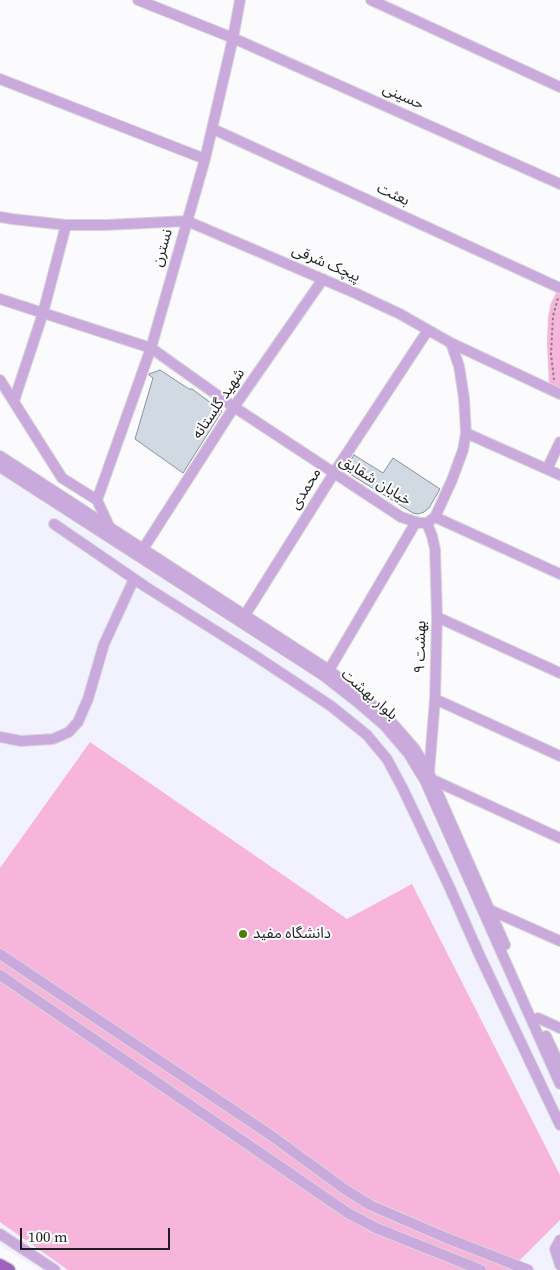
<!DOCTYPE html>
<html>
<head>
<meta charset="utf-8">
<style>
	body { margin:0 }
	#map { position:relative; width:560px; height:1270px; overflow:hidden; background:#fbfbfe; font-family:"Source Serif 4",serif }
	canvas { display:block }
	.scale { position:absolute; left:20px; top:1228px; width:150px; height:22px; box-sizing:border-box; border:2px solid #1f1f23; border-top:0; padding-left:6px; font-size:15px; line-height:18px; white-space:nowrap; color:#1f1f23; -webkit-text-stroke:4px #fff; paint-order:stroke }
</style>
</head>
<body>
<div id="map">
<canvas width="560" height="1270"></canvas>
<div class="scale">100 m</div>
</div>
<script>
const c = document.querySelector('canvas').getContext('2d');
c.lineJoin = 'round';
function fill(path, color) { c.fillStyle = color; c.fill(path, 'evenodd'); }
const poly = rows => new Path2D(rows.map(r => 'M' + r).join(''));
function stroke(path, color, width, dash) { c.strokeStyle = color; c.lineWidth = width; c.lineCap = dash ? 'butt' : 'round'; c.setLineDash(dash || []); c.stroke(path); }
function drawText(font, color, halo, rows, align = 'center') {
  c.font = font + ' "Source Serif 4","Noto Sans Arabic",serif'; c.lineWidth = 4; c.setLineDash([]); c.textBaseline = 'middle'; c.strokeStyle = halo; c.fillStyle = color; for (const [text, x, y, turn = 0] of rows) {
    c.save(); c.translate(x, y); c.rotate((+turn || 0) * Math.PI / 180); c.textAlign = isNaN(turn) ? turn : align; if (halo) c.strokeText(text, 0, 0); c.fillText(text, 0, 0); c.restore();
  }
}
fill(poly([
	[0,475,333,690,356,706,379,726,395,743,413,773,560,1095,560,1270,40,1270,0,1246]
]), '#f2f2fe');
fill(poly([
	[560,285,560,389,549,384,547,343,548,317,551,303],
	[90,742,347,919,412,884,560,1175,560,1220,510,1270,68,1270,0,1222,0,868]
]), '#f7b5db');
const building = poly([
	[160,370,189,389,192,389,222,411,183,473,135,439,153,378,149,375,149,374,160,370],
	[354,455,383,473,393,458,440,489,429,508,424,512,418,514,413,513,345,471,354,455]
]);
fill(building, '#d1d9e3');
stroke(building, '#8a929b', 1);
const minor = poly([
	[138,0,233,38,560,184],
	[371,0,560,87],
	[0,79,205,159],
	[213,129,560,288],
	[0,217,12,219,66,225,106,225,187,221,355,293,400,314,451,343,560,394],
	[0,299,151,348,234,407,401,517,413,521,421,523,427,523,435,517,452,480,463,450,466,433,464,398,459,366,451,343],
	[0,380,62,478,97,500],
	[14,401,43,313,66,225],
	[466,433,560,475],
	[0,456,329,670,388,718,415,749,429,773,505,945],
	[0,467,324,676,356,701,385,726,408,753,425,781,560,1084],
	[547,469,560,442],
	[97,500,151,348,205,159,233,38,240,0],
	[97,500,109,526],
	[435,517,560,574],
	[427,523,432,536,435,549,437,617,435,699,429,773],
	[54,524,146,587,254,655,331,706,367,735,387,759,403,789,449,886,479,954,560,1125],
	[143,549,234,407,323,279],
	[245,615,334,473,428,330],
	[437,617,560,673],
	[329,670,416,522],
	[435,699,560,756],
	[0,737,21,741,53,739,69,732,78,722,88,699,104,644,134,579],
	[431,779,560,838],
	[490,910,560,941],
	[0,954,269,1134,346,1190,370,1205,444,1237,528,1270],
	[0,975,348,1213,376,1228,481,1270],
	[538,1018,560,1028],
	[546,1036,560,1066],
	[0,1234,55,1270],
	[560,1240,555,1249,560,1265]
]);
const major = poly([
	[0,1265,9,1270]
]);
stroke(minor, '#d8d8db', 12);
stroke(major, '#d8d8db', 15);
stroke(poly([
	[554,380,551,354,552,334,553,316,558,298]
]), '#828286', 2, [2.5, 2.5]);
stroke(minor, '#caaadd', 10);
stroke(major, '#9f61be', 12);
for (const [x, y, r, color] of [
	[243,934,5,"#4b7d0d"]
]) { const dot = new Path2D(); dot.arc(x, y, r, 0, 2 * Math.PI); c.fillStyle = color; c.fill(dot); stroke(dot, '#fff', 2); }
drawText('15px', '#1f1f23', '#fff', [
	["حسینی",403,97,24],
	["بعثت",393,195,25],
	["نسترن",163,248,-74],
	["پیچک شرقی",326,264,23],
	["شهید گلستانه",219,404,-56],
	["خیابان شقایق",375,481,32],
	["محمدی",306,489,-58],
	["بهشت ۹",421,647,-89],
	["بلوار بهشت",369,695,41]
]);
drawText('15px', '#1f1f23', '#fff', [
	["دانشگاه مفید",253,934]
], 'left');
</script>
</body>
</html>
